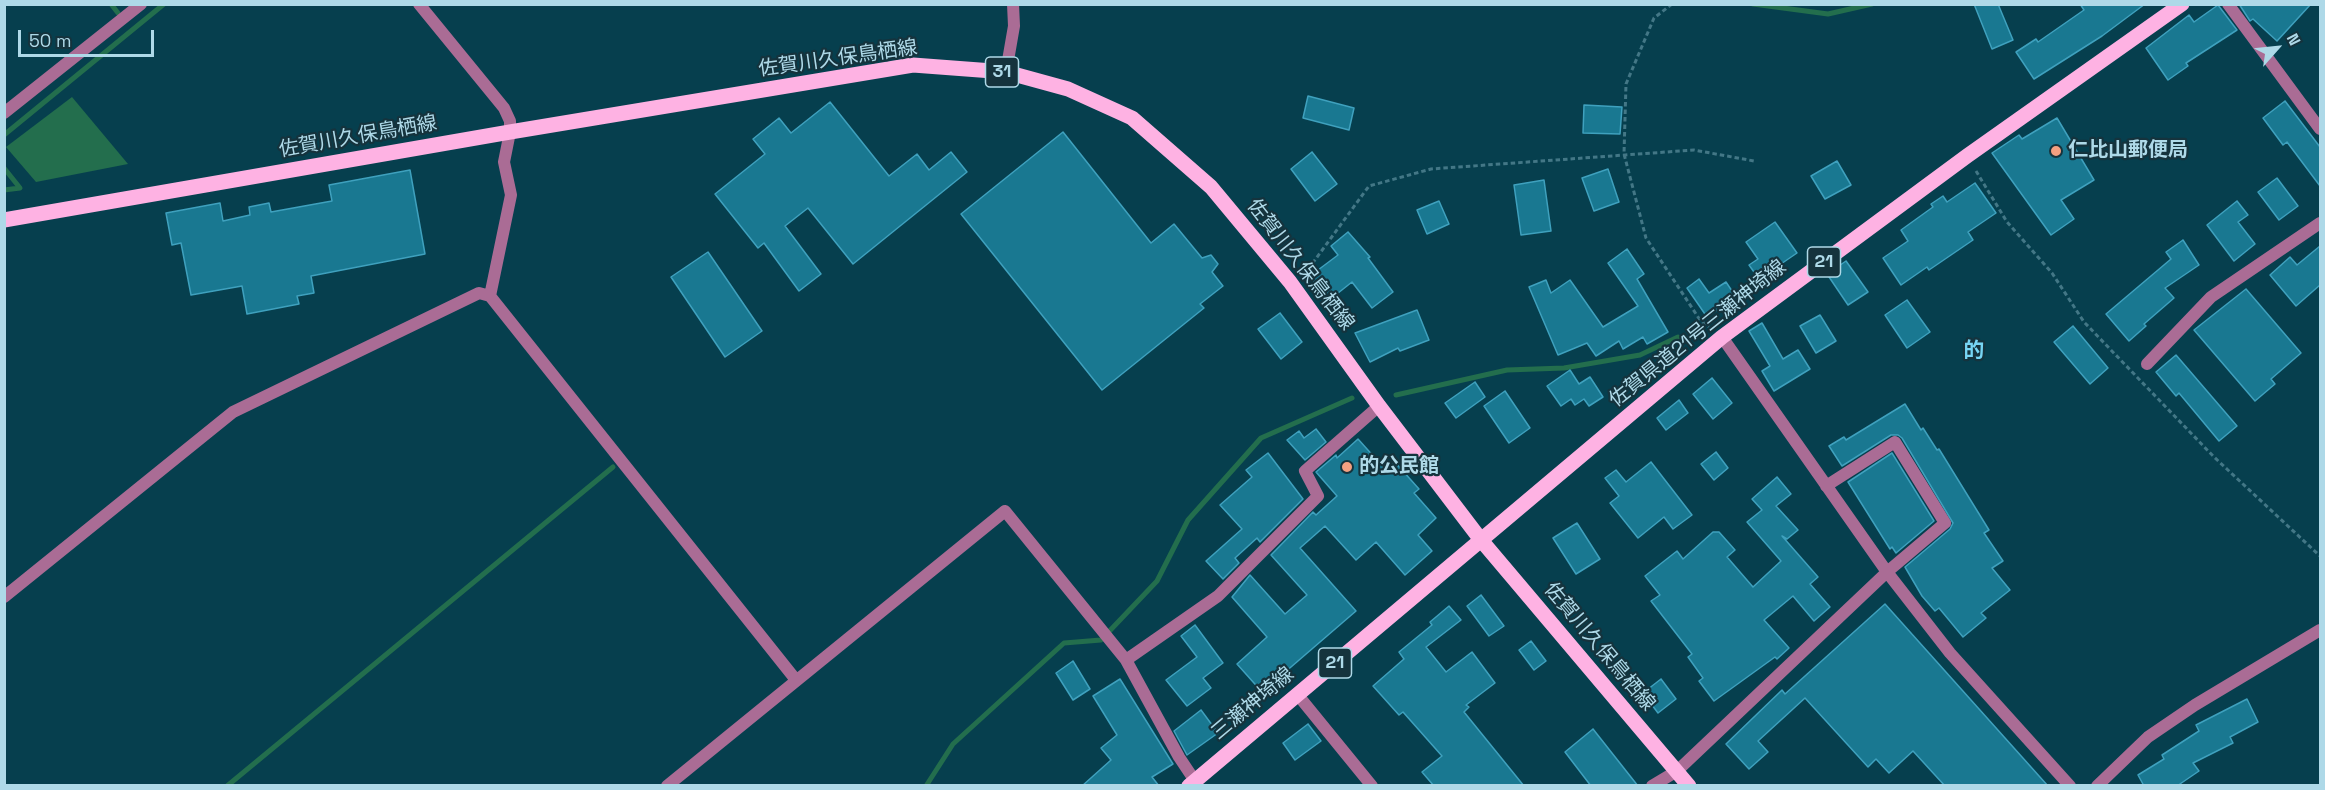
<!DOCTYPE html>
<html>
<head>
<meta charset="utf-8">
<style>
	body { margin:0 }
	#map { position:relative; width:2325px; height:790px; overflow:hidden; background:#063f4e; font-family:"Space Grotesk",sans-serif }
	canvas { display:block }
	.frame { position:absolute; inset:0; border:6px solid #aed9e8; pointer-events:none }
	.north { position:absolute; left:2247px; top:18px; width:60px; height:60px; -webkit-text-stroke:4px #15333d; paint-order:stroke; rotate:63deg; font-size:16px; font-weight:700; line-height:24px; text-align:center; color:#aed9e8 }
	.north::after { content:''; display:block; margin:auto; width:21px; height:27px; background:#aed9e8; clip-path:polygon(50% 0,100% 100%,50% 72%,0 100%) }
	.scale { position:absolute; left:18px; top:30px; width:136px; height:27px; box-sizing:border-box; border:3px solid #aed9e8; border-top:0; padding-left:8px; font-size:18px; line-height:21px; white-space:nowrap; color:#aed9e8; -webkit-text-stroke:4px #15333d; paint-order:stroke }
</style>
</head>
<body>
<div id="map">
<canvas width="2325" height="790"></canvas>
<div class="frame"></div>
<div class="north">N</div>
<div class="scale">50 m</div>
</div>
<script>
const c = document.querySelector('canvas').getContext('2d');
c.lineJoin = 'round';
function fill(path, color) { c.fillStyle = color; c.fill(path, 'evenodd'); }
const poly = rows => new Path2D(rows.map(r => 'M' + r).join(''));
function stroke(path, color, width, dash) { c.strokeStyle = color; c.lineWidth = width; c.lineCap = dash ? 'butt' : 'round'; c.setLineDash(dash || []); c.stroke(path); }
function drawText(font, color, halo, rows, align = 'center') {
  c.font = font + ' "Space Grotesk","Noto Sans JP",sans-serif'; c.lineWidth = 4.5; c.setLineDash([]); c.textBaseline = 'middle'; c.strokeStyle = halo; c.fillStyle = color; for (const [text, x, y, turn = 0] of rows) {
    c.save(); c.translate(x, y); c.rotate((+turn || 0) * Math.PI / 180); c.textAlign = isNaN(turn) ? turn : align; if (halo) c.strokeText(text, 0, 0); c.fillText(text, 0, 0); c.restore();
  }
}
fill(poly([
	[72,97,128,164,36,182,6,147]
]), '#236e4d');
stroke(poly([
	[111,4,118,13],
	[1753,4,1828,14,1872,4],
	[4,135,164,4],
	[4,168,20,188,4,190],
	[1396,395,1507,370,1564,368,1640,355,1678,337],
	[227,786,613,467],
	[926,786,953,744,1064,643,1101,640,1157,581,1188,520,1261,438,1352,398]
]), '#236e4d', 5);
const building = poly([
	[1974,4,1998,4,2013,40,1992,49,1974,4],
	[2080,4,2145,4,2102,36,2034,79,2016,52,2036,39,2038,42,2084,10,2080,4],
	[2239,4,2311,4,2277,41,2253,19,2250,21,2239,4],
	[2218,5,2237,30,2186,63,2188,66,2168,80,2146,48,2189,15,2194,22,2218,5],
	[1308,96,1354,108,1349,130,1303,118,1308,96],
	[2285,101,2320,147,2320,186,2287,142,2283,145,2263,118,2285,101],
	[830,102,889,176,917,154,929,170,951,152,967,172,853,264,808,208,785,226,821,274,799,291,764,243,758,248,715,194,765,154,753,139,779,118,791,133,830,102],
	[1584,105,1622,107,1620,134,1583,133,1584,105],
	[2057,118,2094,180,2061,200,2074,219,2051,235,1992,153,2019,135,2022,139,2057,118],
	[1063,132,1151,243,1174,224,1202,258,1211,255,1218,264,1212,272,1223,286,1200,304,1204,308,1102,390,961,214,1063,132],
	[1312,152,1337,184,1315,201,1291,169,1312,152],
	[1837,161,1851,185,1825,199,1811,176,1837,161],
	[1608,169,1619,202,1594,211,1582,178,1608,169],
	[410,170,425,254,311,276,314,293,297,296,299,304,247,314,242,286,191,295,181,243,172,245,166,213,220,203,223,221,250,215,249,207,269,203,271,212,332,201,329,185,410,170],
	[2277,178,2298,206,2279,220,2258,192,2277,178],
	[1544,180,1551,231,1521,235,1514,185,1544,180],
	[1975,183,1996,213,1968,232,1973,240,1929,270,1927,267,1901,285,1883,258,1908,241,1901,230,1933,207,1931,204,1943,196,1947,202,1975,183],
	[1439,201,1449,224,1427,234,1417,210,1439,201],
	[2237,201,2248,215,2238,222,2255,244,2234,261,2207,225,2237,201],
	[1775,222,1797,253,1759,279,1749,265,1758,259,1746,242,1775,222],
	[1348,232,1370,257,1368,258,1393,292,1372,308,1352,282,1328,301,1310,276,1338,255,1331,246,1348,232],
	[2183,240,2199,265,2165,288,2174,298,2144,324,2146,326,2129,341,2106,314,2171,259,2166,252,2183,240],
	[2320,246,2320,285,2296,306,2270,275,2290,257,2297,265,2320,246],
	[1627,249,1644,274,1637,279,1668,332,1647,344,1643,337,1623,349,1619,341,1596,356,1587,343,1558,355,1529,287,1546,280,1551,293,1570,280,1603,327,1638,306,1608,263,1627,249],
	[708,252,762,331,725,357,671,277,708,252],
	[1846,261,1868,292,1848,305,1827,274,1846,261],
	[1699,279,1709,293,1726,282,1736,297,1707,317,1687,288,1699,279],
	[2246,289,2301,353,2271,379,2275,384,2255,401,2194,330,2246,289],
	[1907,300,1930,332,1907,348,1885,315,1907,300],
	[1417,310,1429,340,1400,351,1398,348,1370,362,1355,333,1417,310],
	[1280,313,1302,342,1281,359,1258,329,1280,313],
	[1820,315,1836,341,1816,353,1800,326,1820,315],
	[1762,323,1783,359,1798,350,1810,369,1774,391,1762,371,1770,366,1749,331,1762,323],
	[2073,326,2108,368,2090,384,2054,342,2073,326],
	[2176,355,2237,426,2219,441,2179,393,2176,396,2156,372,2176,355],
	[1570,370,1579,384,1590,377,1603,397,1589,406,1584,399,1575,405,1571,399,1561,406,1547,386,1570,370],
	[1712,378,1732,403,1713,419,1693,394,1712,378],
	[1475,382,1485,397,1456,418,1445,403,1475,382],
	[1505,391,1530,428,1509,443,1484,406,1505,391],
	[1679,400,1688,413,1666,430,1657,418,1679,400],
	[1905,404,1921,430,1923,428,1937,450,1939,449,1989,530,1984,533,2003,561,1992,568,2010,590,1981,613,1986,618,1963,637,1939,608,1935,611,1922,596,1905,567,1950,529,1953,523,1902,438,1898,435,1891,435,1842,466,1829,446,1844,437,1846,440,1905,404],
	[1316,429,1326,442,1305,460,1287,440,1299,431,1304,438,1316,429],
	[1358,439,1385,469,1394,461,1419,489,1414,493,1436,518,1418,535,1432,551,1405,575,1376,542,1356,560,1325,526,1300,548,1356,611,1262,692,1237,664,1267,637,1232,597,1250,575,1285,614,1307,595,1271,555,1313,512,1316,515,1337,496,1316,472,1336,455,1337,458,1358,439],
	[1716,452,1728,468,1714,480,1701,464,1716,452],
	[1268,453,1303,499,1260,542,1257,538,1235,558,1239,563,1223,579,1206,561,1242,529,1220,505,1252,477,1246,470,1268,453],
	[1892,453,1934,521,1896,553,1892,547,1890,549,1848,482,1892,453],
	[1651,462,1692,515,1673,529,1664,517,1638,538,1610,503,1619,496,1605,478,1616,470,1626,482,1651,462],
	[1777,477,1791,494,1776,506,1798,530,1787,539,1782,536,1818,577,1810,584,1830,607,1814,621,1793,596,1764,620,1789,648,1777,659,1775,657,1714,701,1699,681,1703,678,1688,657,1692,654,1651,601,1660,595,1645,576,1677,551,1683,559,1713,532,1719,532,1735,550,1727,557,1753,587,1781,561,1747,522,1762,510,1752,499,1777,477],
	[1577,523,1600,559,1576,574,1553,538,1577,523],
	[1481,595,1504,626,1489,636,1467,606,1481,595],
	[1885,604,2048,786,1945,786,1913,751,1889,773,1876,759,1868,767,1805,698,1758,741,1768,752,1749,769,1726,744,1782,690,1785,694,1885,604],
	[1449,606,1461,620,1426,647,1446,672,1472,652,1495,683,1466,705,1469,707,1464,712,1524,786,1434,786,1422,772,1442,756,1403,712,1399,715,1373,686,1404,659,1399,652,1432,625,1430,622,1449,606],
	[1195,625,1223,663,1203,678,1211,688,1187,706,1166,680,1197,657,1181,636,1195,625],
	[1531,641,1546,661,1534,670,1519,650,1531,641],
	[1073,661,1090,689,1073,700,1056,673,1073,661],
	[1120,679,1173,764,1152,777,1159,786,1082,786,1111,760,1101,748,1117,735,1093,696,1120,679],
	[1661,679,1676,699,1658,713,1643,693,1661,679],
	[2247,699,2258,722,2230,737,2233,743,2193,763,2199,771,2177,786,2144,786,2138,775,2164,759,2162,755,2199,731,2196,725,2247,699],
	[1201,710,1218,733,1187,755,1174,731,1201,710],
	[1308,724,1321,741,1295,760,1283,743,1308,724],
	[1593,729,1638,786,1591,786,1565,752,1593,729]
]);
fill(building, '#197891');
stroke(building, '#3fa1be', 1.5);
stroke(poly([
	[1672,4,1654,18,1626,84,1624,154,1646,238,1700,320,1709,327],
	[1976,171,2007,222,2052,273,2084,322,2214,457,2320,556],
	[1301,273,1312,264,1369,186,1431,169,1694,150,1754,161]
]), '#437786', 3, [4.5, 3]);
stroke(poly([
	[419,4,504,108,510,121,510,132,504,162,511,195,490,296],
	[2228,4,2320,129],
	[4,113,141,4],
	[1722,337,1887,572,1950,653,2070,786],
	[2147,364,2211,297,2320,223],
	[4,597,233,412,479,293,490,296,796,680],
	[1126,660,1218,596,1318,496,1305,471,1379,406],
	[1297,694,1372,786],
	[667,786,1005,511,1126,660,1179,757,1195,781],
	[1652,786,1677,771,1887,572,1945,523,1895,442,1826,486],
	[2097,786,2148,737,2195,705,2320,630]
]), '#aa6c95', 12);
stroke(poly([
	[1006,72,1014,26,1013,4]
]), '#aa6c95', 12);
stroke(poly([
	[4,220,510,132,913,65,1006,72,1068,89,1132,118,1211,187,1290,282,1379,406,1481,540,1689,786],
	[1189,786,1722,337,1967,156,2182,4]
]), '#feb2e3', 15);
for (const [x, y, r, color] of [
	[2056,151,6,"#f3a081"],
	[1347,467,6,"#f3a081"]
]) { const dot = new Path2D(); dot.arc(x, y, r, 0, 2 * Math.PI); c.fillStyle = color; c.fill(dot); stroke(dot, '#15333d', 2); }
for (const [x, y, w] of [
	[1002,72,33],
	[1824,262,33],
	[1335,663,33]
]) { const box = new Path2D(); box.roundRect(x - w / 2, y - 15, w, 30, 4.5); c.fillStyle = '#15333d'; c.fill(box); stroke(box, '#aed9e8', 1.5); }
drawText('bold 18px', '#aed9e8', null, [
	["31",1002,72],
	["21",1824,262],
	["21",1335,663]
]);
drawText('20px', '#aed9e8', '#15333d', [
	["佐賀川久保鳥栖線",838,59,-8],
	["佐賀川久保鳥栖線",358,137,-10],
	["佐賀川久保鳥栖線",1300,265,52],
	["佐賀県道21号三瀬神埼線",1698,334,-39],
	["佐賀川久保鳥栖線",1599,647,50],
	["三瀬神埼線",1253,704,-40]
]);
drawText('bold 20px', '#aed9e8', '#15333d', [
	["仁比山郵便局",2068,151],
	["的公民館",1359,467]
], 'left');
drawText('bold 21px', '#76d5f4', '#15333d', [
	["的",1974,351]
]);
</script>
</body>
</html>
